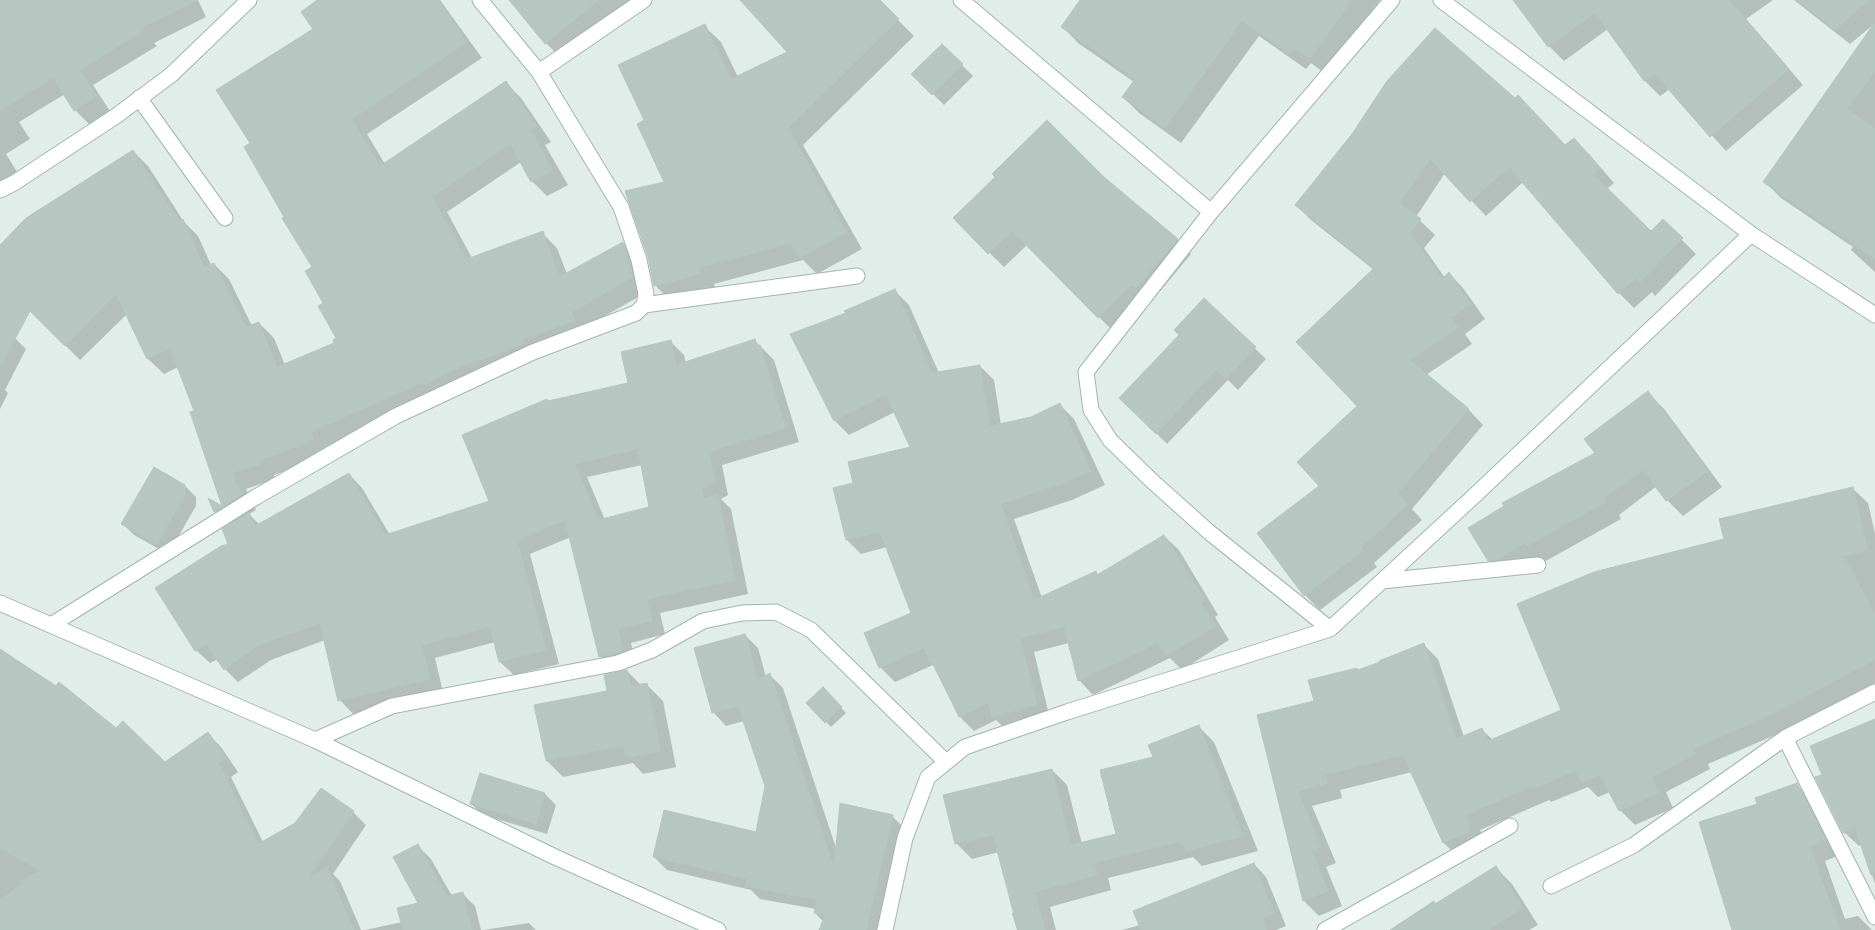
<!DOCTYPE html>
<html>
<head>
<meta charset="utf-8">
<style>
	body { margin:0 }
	canvas { display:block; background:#e1ede9 }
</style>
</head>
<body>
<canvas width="1875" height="930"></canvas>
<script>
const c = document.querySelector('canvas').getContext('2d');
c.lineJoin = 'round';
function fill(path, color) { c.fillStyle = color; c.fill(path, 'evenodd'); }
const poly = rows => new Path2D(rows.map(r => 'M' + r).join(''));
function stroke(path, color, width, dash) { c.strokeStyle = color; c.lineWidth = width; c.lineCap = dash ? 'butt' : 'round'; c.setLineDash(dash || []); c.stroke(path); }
fill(poly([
	[0,0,198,0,206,17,154,43,157,46,93,85,110,111,90,125,75,110,65,94,19,122,30,139,6,154,24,183,0,190],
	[319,0,440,0,482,58,367,134,385,164,506,83,521,98,551,142,545,145,568,185,547,196,532,181,521,162,447,212,472,258,542,233,557,248,567,274,623,243,638,258,647,292,536,355,537,359,463,386,326,447,329,455,274,475,275,479,246,489,256,510,249,514,260,525,349,474,362,488,390,535,491,502,549,402,630,384,670,341,684,355,686,363,755,341,774,360,799,442,722,465,728,495,721,499,731,509,748,594,660,613,665,634,631,643,636,665,614,670,600,656,571,537,530,554,559,664,514,675,500,662,495,642,435,658,443,692,353,714,340,700,325,640,271,660,238,682,225,669,218,659,210,663,196,650,230,545,230,526,215,511,211,501,224,509,192,413,195,411,178,367,164,374,148,359,127,314,80,360,0,280,0,247,133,151,148,166,184,222,198,236,211,265,214,264,229,279,252,326,259,323,274,338,285,365,335,343,337,339,314,267,286,217,252,143,315,29],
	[642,465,650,508,605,520,587,477],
	[521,0,631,0,560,57,546,43],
	[742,0,878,0,914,36,803,145,862,249,817,274,803,260,714,284,716,290,671,302,655,285,666,183,646,121,704,26,721,42,738,77,789,53],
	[1082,0,1380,0,1326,74,1311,63,1306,69,1259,36,1181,143,1139,113,1123,97,1134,82,1078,43,1063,27],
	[1515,0,1773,0,1746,19,1803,85,1726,151,1670,89,1660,96,1645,81,1608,29,1564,61,1549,46],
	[1794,0,1875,0,1875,272,1851,250,1853,247,1781,198,1765,182,1873,25,1850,44],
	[942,45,973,76,944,105,913,74],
	[1518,96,1566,146,1574,139,1589,154,1614,183,1607,189,1651,233,1663,221,1696,254,1655,296,1652,292,1634,308,1619,293,1523,182,1486,216,1445,173,1416,217,1435,235,1424,248,1445,278,1449,273,1463,288,1485,319,1465,334,1472,344,1426,375,1469,410,1483,425,1412,509,1422,520,1374,563,1377,567,1320,610,1305,595,1258,533,1321,486,1359,406,1374,270,1311,220,1296,205],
	[1103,179,1177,239,1191,254,1151,302,1147,298,1113,331,1027,245,1004,267,954,218],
	[894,290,909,305,939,373,980,366,994,380,1001,425,1032,418,1060,405,1074,419,1105,485,1072,500,1014,519,1042,598,1095,573,1098,576,1164,536,1179,550,1218,615,1215,617,1229,640,1182,670,1170,658,1093,695,1079,680,1069,643,1034,652,1050,719,1008,731,996,720,974,731,960,717,933,665,895,682,880,667,912,613,887,547,861,554,847,540,855,484,912,448,895,412,849,435,835,421,791,335,847,314],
	[1204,300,1266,359,1238,390,1228,380,1167,444,1132,409],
	[0,330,15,338,26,349,5,390,8,393,0,409],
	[1648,393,1664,409,1722,487,1683,516,1667,500,1657,486,1619,515,1621,519,1544,562,1541,559,1514,575,1505,576,1489,560,1597,453],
	[185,486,196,497,196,506,168,554,134,535,123,524],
	[1852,488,1868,503,1875,534,1875,683,1782,732,1708,764,1710,769,1666,792,1673,808,1635,825,1620,810,1610,792,1598,797,1588,787,1551,802,1549,800,1480,830,1484,838,1459,858,1444,843,1412,772,1340,790,1342,798,1312,806,1336,863,1326,867,1342,906,1319,916,1304,901,1259,716,1315,702,1358,671,1381,663,1423,644,1438,659,1464,737,1481,729,1493,740,1563,711,1725,540],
	[745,635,758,648,766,677,769,674,783,688,837,851,841,805,893,817,906,830,882,930,820,930,824,922,815,913,816,909,760,899,751,890,667,870,654,857,757,833,766,786,744,721,726,726,713,712],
	[0,650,165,764,208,734,221,747,238,772,231,777,263,842,296,824,322,789,353,812,366,825,333,874,340,881,361,930,6,930,0,921],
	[627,671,641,685,646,684,663,701,676,767,643,774,633,763,563,777,547,761],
	[823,689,846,713,831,727,808,703],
	[1875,720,1875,884,1862,845,1859,846,1844,832,1823,775],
	[1199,727,1214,742,1258,851,1202,866,1193,857,1108,878,1111,890,1050,907,1056,930,1017,930,1012,913,1014,912,999,852,972,859,956,843,1052,770,1067,785,1082,844,1118,834,1155,758],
	[1797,785,1812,800,1840,855,1825,861,1845,919,1858,916,1872,930,1733,930,1759,805],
	[545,794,556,805,547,834,483,815,471,804],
	[418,846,431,859,452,896,462,893,475,906,481,930,365,930,402,922,420,904],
	[1254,864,1266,877,1286,926,1276,930,1122,930,1140,925],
	[1496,868,1512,884,1538,925,1529,930,1392,930],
	[529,923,536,930,483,930]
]), '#0003');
const building = poly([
	[0,0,198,0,141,28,143,31,80,70,97,96,74,111,53,78,0,111,0,0],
	[317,0,438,0,467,42,352,119,380,166,506,81,537,126,531,130,553,170,531,182,510,144,432,197,467,259,543,231,559,277,623,242,633,277,572,312,575,321,522,340,523,344,448,372,422,386,421,383,311,432,314,440,260,460,261,464,232,473,242,495,214,512,208,498,222,506,190,412,194,411,170,348,147,359,116,294,65,346,30,311,0,367,0,245,26,218,133,150,179,221,183,219,204,267,214,263,246,327,259,322,277,367,334,343,333,340,336,338,318,306,323,303,305,271,312,267,282,218,284,217,244,147,250,143,216,90,313,29,301,12,317,0],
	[509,0,599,0,545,44,509,0],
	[740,0,880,0,899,19,788,128,847,232,799,258,791,243,699,268,700,274,654,286,648,257,625,191,664,182,637,124,644,120,618,65,705,24,731,79,787,52,740,0],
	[1080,0,1352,0,1310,59,1294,48,1289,54,1242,21,1165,128,1122,97,1135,79,1061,27,1080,0],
	[1513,0,1729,0,1789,69,1710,137,1655,74,1644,81,1595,13,1548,47,1513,0],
	[1796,0,1869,0,1835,30,1796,0],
	[1875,22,1875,71,1847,109,1875,128,1875,259,1763,182,1875,22],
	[1435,28,1515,98,1518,95,1565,145,1574,138,1600,168,1593,174,1651,231,1663,219,1683,238,1640,282,1636,278,1618,294,1509,167,1470,202,1430,159,1400,203,1421,219,1410,233,1442,279,1449,272,1471,304,1451,318,1458,328,1410,360,1469,409,1398,493,1408,504,1361,548,1363,551,1304,596,1257,533,1319,486,1297,462,1357,406,1296,342,1374,268,1295,205,1352,134,1387,81,1435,28],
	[942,44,963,64,932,95,911,74,942,44],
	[1047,120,1104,177,1178,239,1136,288,1131,285,1098,318,1012,231,988,254,953,218,995,177,992,174,1047,120],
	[895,289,932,373,980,365,990,426,1031,417,1060,403,1091,471,1057,486,1001,504,1034,600,1096,571,1097,575,1164,535,1205,600,1201,603,1216,626,1166,656,1158,643,1078,681,1064,627,1020,638,1037,704,992,718,988,703,959,717,932,662,930,663,924,648,879,668,864,633,911,613,880,532,846,540,833,488,853,483,848,462,910,447,886,395,834,421,790,334,846,313,844,311,895,289],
	[1204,298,1256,347,1226,379,1216,370,1156,434,1119,398,1179,335,1174,330,1204,298],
	[755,339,757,346,760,345,786,428,709,452,715,482,701,489,704,498,718,494,735,580,647,599,652,621,618,629,623,651,599,657,565,520,517,540,546,650,499,662,490,627,422,645,430,679,338,701,320,623,257,646,224,670,206,644,195,651,155,588,221,546,228,544,222,529,249,512,255,526,349,473,385,535,489,501,462,435,547,399,548,401,628,383,621,352,671,340,676,365,755,339],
	[638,449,649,507,598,520,575,464,638,449],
	[1648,391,1708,471,1666,501,1643,470,1604,498,1606,502,1527,546,1525,543,1497,560,1488,561,1468,528,1504,506,1502,503,1595,453,1584,439,1648,391],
	[154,467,185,485,185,495,157,544,121,524,154,467],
	[1853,487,1868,550,1844,556,1875,614,1875,660,1766,717,1693,749,1696,754,1652,777,1659,793,1619,811,1600,775,1582,783,1575,771,1535,788,1534,785,1466,815,1469,822,1469,832,1443,843,1403,755,1325,775,1328,783,1298,791,1321,847,1312,851,1328,891,1303,901,1257,715,1314,701,1308,680,1357,668,1358,670,1380,662,1379,661,1424,643,1456,739,1482,728,1488,741,1561,710,1517,604,1594,572,1724,539,1719,519,1853,487],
	[745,634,758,680,770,673,834,867,840,803,893,815,866,930,819,930,825,916,814,913,817,900,745,886,747,879,653,857,664,810,756,832,765,786,738,706,712,713,694,648,745,634],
	[0,649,56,686,59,682,116,728,123,721,165,762,208,732,226,758,219,763,258,844,295,823,321,788,354,811,309,877,327,867,354,930,0,930,0,900,22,884,21,881,40,871,0,848,0,649],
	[627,670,631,686,647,683,661,751,626,758,623,746,546,761,534,705,607,691,604,675,627,670],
	[823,687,842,707,825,723,806,703,823,687],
	[1875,719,1875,875,1871,875,1855,828,1843,833,1815,777,1822,775,1810,746,1875,719],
	[1199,725,1243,836,1186,851,1182,841,1094,863,1097,875,1035,892,1045,930,1018,930,993,835,955,844,943,795,1052,769,1071,845,1116,834,1100,770,1153,757,1148,745,1199,725],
	[480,773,545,793,536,824,470,804,480,773],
	[1797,783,1826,840,1810,846,1840,930,1732,930,1699,822,1757,804,1755,798,1797,783],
	[418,844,447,896,463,892,472,930,403,930,397,908,418,903,393,857,418,844],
	[1254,863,1274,913,1263,918,1267,930,1141,930,1133,911,1254,863],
	[1496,866,1523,908,1489,930,1390,930,1434,901,1435,904,1496,866]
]);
fill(building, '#b6c7c2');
stroke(building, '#b3c6c1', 1);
const minor = poly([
	[961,0,1211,212],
	[1441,0,1751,234,1875,315],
	[539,72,644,0],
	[139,98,225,218],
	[0,190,14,183,116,116,171,75,249,0],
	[644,305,857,276],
	[1382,581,1538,565],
	[0,603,315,740,555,857,718,930],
	[51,625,256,497,396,416,533,352,636,313,644,305,646,294,639,260,621,207,539,72,480,0],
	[1330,629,1209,532,1152,481,1110,440,1091,410,1086,372,1211,212,1392,0],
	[1785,738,1875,917],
	[315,740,392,706,618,663,652,650,703,621,742,613,776,612,811,630,946,762],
	[1551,886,1634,845,1785,738,1875,692],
	[885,930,905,838,928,777,965,747,1067,712,1330,629,1473,497,1751,234],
	[1325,930,1510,826]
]);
stroke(minor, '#a3b5b1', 17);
stroke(minor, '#fff', 15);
</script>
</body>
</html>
